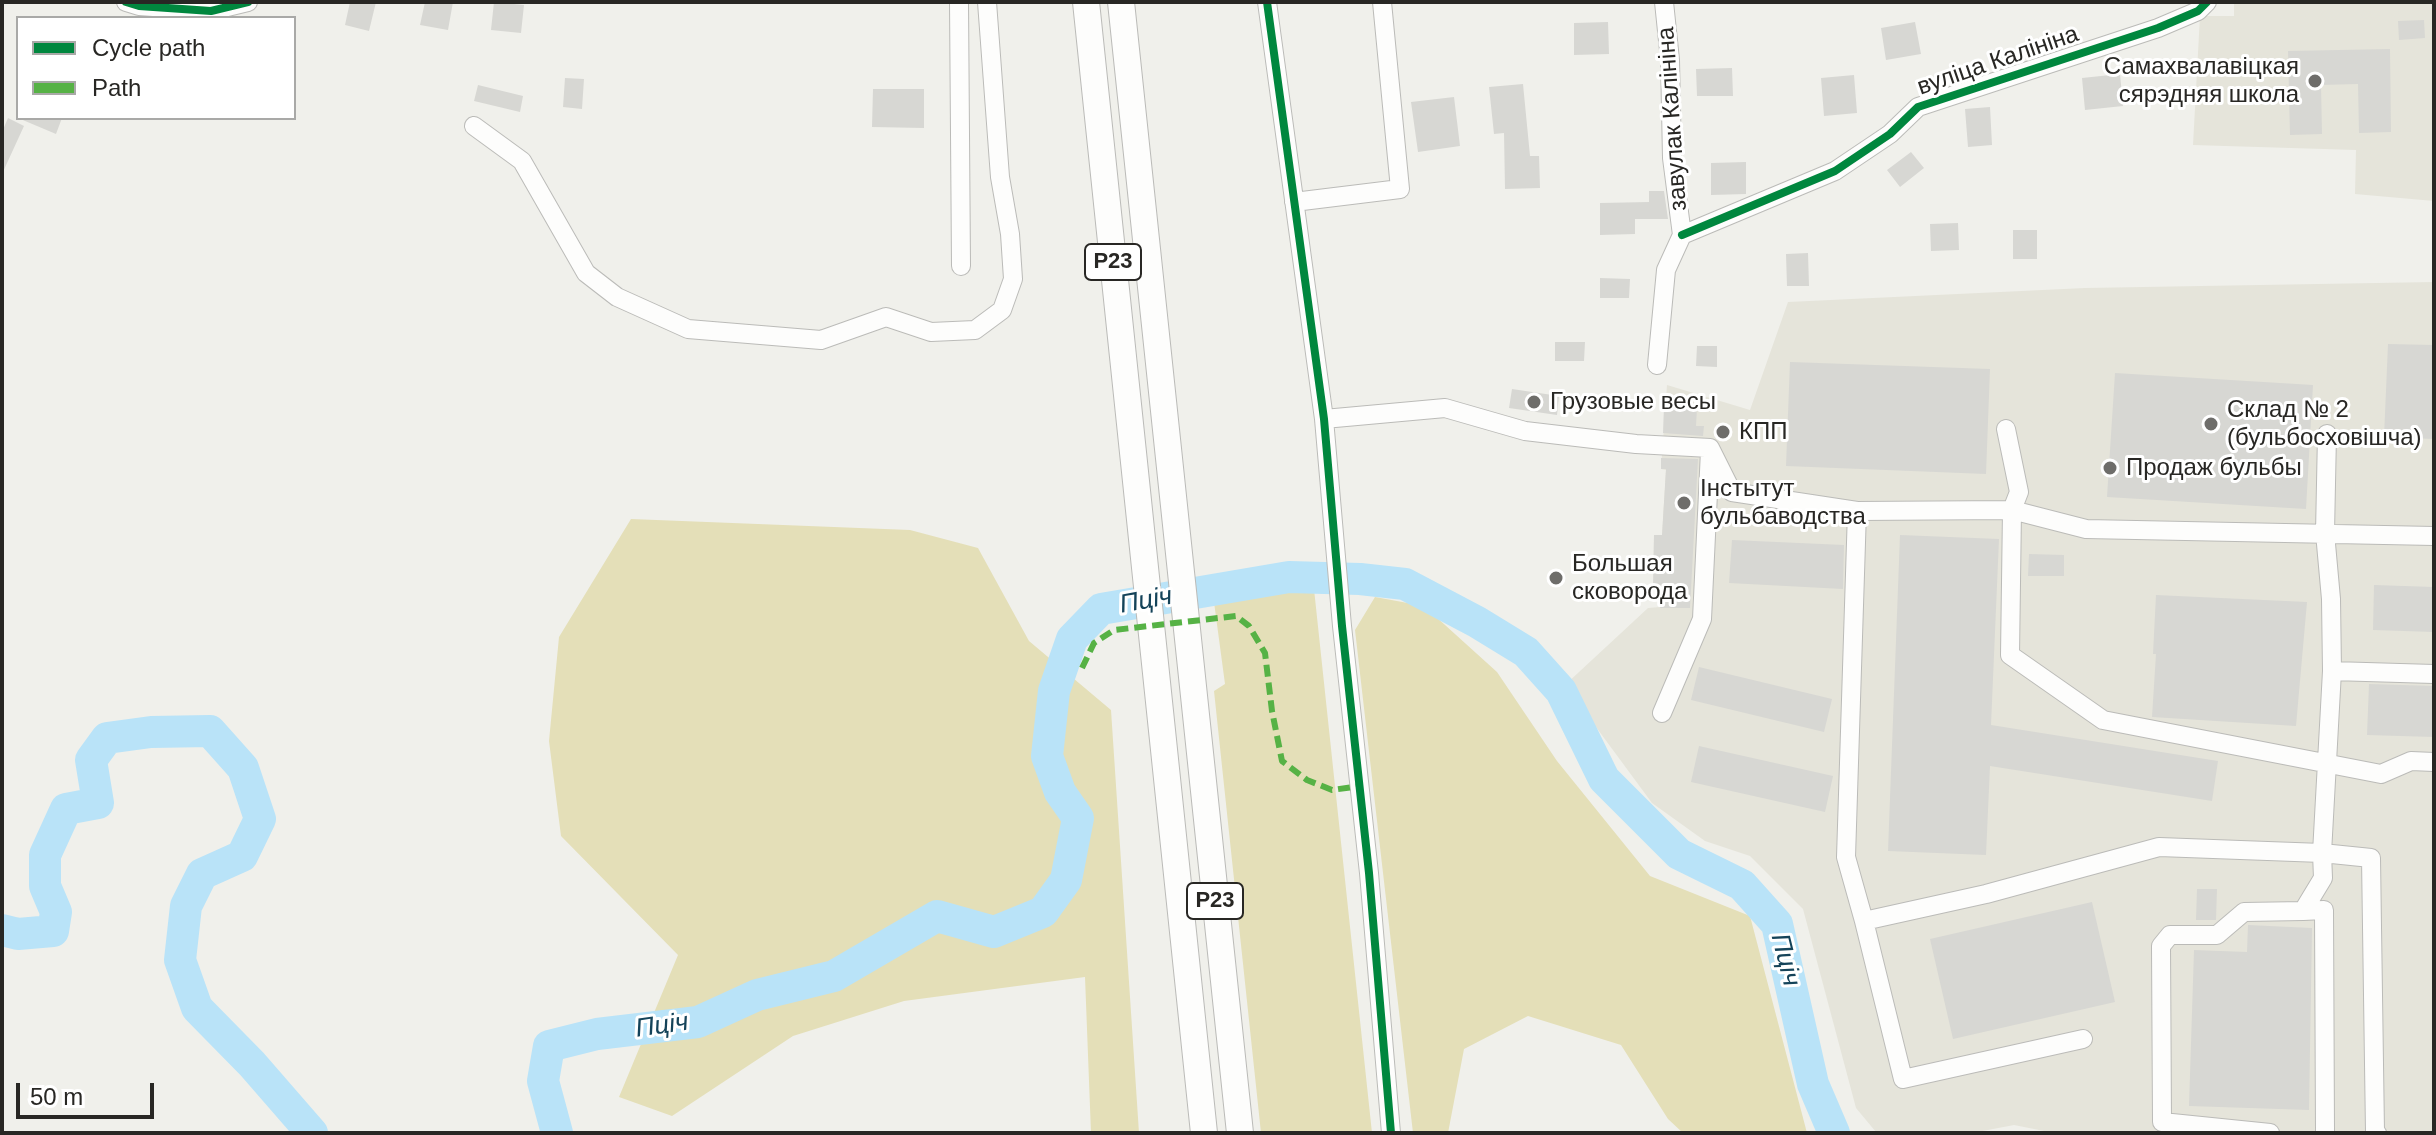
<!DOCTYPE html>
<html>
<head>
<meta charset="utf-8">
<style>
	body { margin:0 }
	#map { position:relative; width:2436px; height:1135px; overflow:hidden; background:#f0f0eb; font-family:Arial,sans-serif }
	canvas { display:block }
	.frame { position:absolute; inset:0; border:4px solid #282724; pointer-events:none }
	.legend { position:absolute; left:16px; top:16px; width:280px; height:104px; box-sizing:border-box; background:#fff; border:2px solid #a9a9a7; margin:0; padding:10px 14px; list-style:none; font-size:24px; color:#282724 }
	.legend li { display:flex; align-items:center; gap:16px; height:40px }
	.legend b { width:40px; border:2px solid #a9a9a7 }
	.scale { position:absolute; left:16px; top:1083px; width:138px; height:36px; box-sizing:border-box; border:4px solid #282724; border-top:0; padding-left:10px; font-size:24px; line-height:28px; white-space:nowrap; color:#282724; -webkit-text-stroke:6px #fff; paint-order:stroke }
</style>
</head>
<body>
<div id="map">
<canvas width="2436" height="1135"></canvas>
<div class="frame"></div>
<ul class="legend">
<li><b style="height:10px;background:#00873e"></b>Cycle path</li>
<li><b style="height:10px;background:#56b245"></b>Path</li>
</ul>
<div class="scale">50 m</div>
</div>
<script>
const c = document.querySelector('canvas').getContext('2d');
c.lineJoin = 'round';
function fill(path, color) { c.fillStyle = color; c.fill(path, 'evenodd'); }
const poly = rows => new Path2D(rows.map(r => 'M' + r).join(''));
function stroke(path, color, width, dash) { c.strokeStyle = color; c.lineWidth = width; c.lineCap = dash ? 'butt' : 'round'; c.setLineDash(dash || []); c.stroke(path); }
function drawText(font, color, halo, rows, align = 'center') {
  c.font = font + ' Arial,sans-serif'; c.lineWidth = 6; c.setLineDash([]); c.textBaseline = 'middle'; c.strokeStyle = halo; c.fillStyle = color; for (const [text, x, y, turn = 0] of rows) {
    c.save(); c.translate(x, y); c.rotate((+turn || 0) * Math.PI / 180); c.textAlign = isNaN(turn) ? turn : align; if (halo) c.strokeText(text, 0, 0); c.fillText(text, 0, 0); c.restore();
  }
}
fill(poly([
	[2234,2,2434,2,2434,201,2355,194,2356,150,2193,145,2200,16,2234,16],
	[2434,282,2434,1133,2054,1133,2014,1125,1972,1133,1876,1132,1856,1108,1803,909,1750,856,1705,841,1652,803,1565,685,1648,608,1660,607,1661,591,1653,591,1654,535,1662,535,1666,470,1661,469,1667,385,1750,410,1788,302,2085,288]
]), '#e5e4da');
fill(poly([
	[631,519,910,530,978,548,1029,641,1111,710,1139,1133,1091,1133,1085,977,904,1001,793,1036,672,1116,619,1097,678,955,561,836,549,741,559,637],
	[1288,586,1314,589,1372,1133,1261,1133,1214,691,1225,684,1214,602],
	[1375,597,1424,606,1497,672,1557,761,1650,876,1750,916,1807,1133,1683,1133,1668,1119,1621,1045,1528,1016,1464,1049,1448,1133,1413,1133,1355,630]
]), '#e4dfb8');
stroke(poly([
	[2,930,18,934,53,931,56,912,45,886,45,855,66,809,98,803,91,760,107,738,151,732,210,731,243,768,260,819,242,856,202,874,186,906,180,960,197,1008,252,1064,312,1133],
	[557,1133,543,1081,549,1046,597,1034,698,1022,757,995,834,976,937,916,994,932,1043,912,1066,880,1078,818,1060,792,1047,756,1054,691,1072,639,1101,609,1289,577,1360,579,1405,584,1477,622,1526,652,1561,691,1604,779,1679,854,1742,885,1777,924,1813,1084,1834,1133]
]), '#b9e3f8', 32);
fill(poly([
	[350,2,376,2,369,31,345,25],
	[425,2,453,2,448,30,420,25],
	[494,2,524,5,521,33,491,30],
	[2424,20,2425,38,2399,40,2398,21],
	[1608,22,1609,54,1574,55,1574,23],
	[1915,22,1921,54,1886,60,1881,28],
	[2390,49,2391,132,2359,133,2358,84,2321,85,2322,134,2290,135,2288,51],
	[1732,68,1733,96,1697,96,1696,69],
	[2120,74,2123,106,2085,110,2082,78],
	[1854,75,1857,113,1824,116,1821,78],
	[565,78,584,79,582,109,563,107],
	[1523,84,1530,156,1539,156,1540,188,1505,189,1504,133,1494,134,1489,87],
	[478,85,523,96,520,112,474,101],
	[873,89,924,89,924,128,872,127],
	[1454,97,1460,146,1418,152,1411,102],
	[1990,107,1992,145,1968,147,1965,109],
	[8,118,24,126,2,174,2,132],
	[18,118,62,118,56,134],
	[1911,152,1924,168,1900,187,1887,170],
	[1746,162,1746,194,1711,195,1711,163],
	[1649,191,1664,191,1668,219,1635,219,1635,234,1600,235,1600,203,1649,202],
	[1958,223,1959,250,1931,251,1930,224],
	[2013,230,2037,230,2037,259,2013,259],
	[1808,253,1809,286,1787,286,1786,254],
	[1600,278,1630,279,1629,298,1600,298],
	[1555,342,1585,342,1584,361,1555,361],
	[2388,344,2434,345,2434,439,2384,437],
	[1697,346,1717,346,1717,367,1696,366],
	[1790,362,1990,369,1986,474,1786,466],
	[2115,373,2313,385,2306,509,2107,497],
	[1512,389,1559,396,1557,415,1509,408],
	[1664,406,1697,408,1696,426,1704,426,1703,436,1663,433],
	[1661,458,1698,459,1690,608,1660,608,1661,591,1653,591,1654,535,1662,535,1666,469,1661,469],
	[1900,535,1999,539,1991,725,2218,761,2212,801,1990,766,1986,855,1888,851],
	[1732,540,1844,545,1843,589,1729,583],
	[2029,554,2064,555,2064,576,2028,576],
	[2374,585,2434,587,2434,632,2373,630],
	[2156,595,2307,602,2296,726,2152,717,2156,654,2153,654],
	[1699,667,1832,699,1824,732,1691,700],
	[2369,684,2434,686,2434,737,2367,735],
	[1699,746,1833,776,1825,812,1691,782],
	[2197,889,2217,889,2216,920,2196,920],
	[2092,902,2115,1002,1953,1039,1930,939],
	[2248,925,2312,928,2309,1110,2189,1106,2194,950,2247,952]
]), '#d7d7d3');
const minor = poly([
	[126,2,139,6,211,11,248,2],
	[959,2,961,266],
	[1267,2,1324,419,1342,626,1369,873,1391,1133],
	[1664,2,1670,60,1672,158,1682,235],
	[474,126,522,161,586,273,617,297,688,329,821,340,886,317,931,332,975,330,1002,310,1013,279,1010,234,1000,177,987,2],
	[1294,202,1400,189,1382,2],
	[1682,235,1835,171,1890,134,1918,107,2158,28,2198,11,2207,2],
	[1657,365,1666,270,1682,235],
	[1324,419,1445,408,1525,431,1636,444,1710,448,1732,492,1857,511,2012,510,2086,529,2434,536],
	[2006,429,2019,492,2012,510,2010,655,2103,720,2381,774,2411,761,2434,762],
	[1857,511,1846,857,1864,921,1986,894,2159,847,2322,853,2332,671,2331,599,2325,533,2327,434],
	[2332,671,2434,674],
	[1662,713,1702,619,1710,451],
	[1864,921,1903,1079,2083,1039],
	[2270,1133,2162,1122,2161,946,2170,935,2217,935,2244,912,2303,911],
	[2325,1133,2324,910,2303,911,2323,878,2322,853,2371,858,2375,1132,2377,1133]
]);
const highway = poly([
	[1086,2,1204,1133],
	[1121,2,1240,1133]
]);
stroke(minor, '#bbbbb8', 20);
stroke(highway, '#bbbbb8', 28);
stroke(minor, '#fdfdfc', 18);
stroke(highway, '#fdfdfc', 26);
stroke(poly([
	[1082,668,1094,643,1114,630,1236,616,1249,626,1265,653,1272,711,1282,761,1307,780,1332,790,1360,786]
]), '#56b245', 6, [12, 6]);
stroke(poly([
	[126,2,139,6,211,11,248,2],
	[1267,2,1324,419,1342,626,1369,873,1391,1133],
	[1682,235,1835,171,1890,134,1918,107,2158,28,2198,11,2207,2]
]), '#00873e', 8);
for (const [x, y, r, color] of [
	[2315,81,8,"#6e6d6a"],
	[1534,402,8,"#6e6d6a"],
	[2211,424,8,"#6e6d6a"],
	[1723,432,8,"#6e6d6a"],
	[2110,468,8,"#6e6d6a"],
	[1684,503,8,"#6e6d6a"],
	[1556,578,8,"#6e6d6a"]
]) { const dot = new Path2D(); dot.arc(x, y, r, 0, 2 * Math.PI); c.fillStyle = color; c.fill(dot); stroke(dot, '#fff', 3); }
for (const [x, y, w] of [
	[1113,262,56],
	[1215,901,56]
]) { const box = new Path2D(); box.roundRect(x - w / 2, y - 18, w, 36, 6); c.fillStyle = '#fff'; c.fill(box); stroke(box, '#282724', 2); }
drawText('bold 22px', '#282724', null, [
	["Р23",1113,262],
	["Р23",1215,901]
]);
drawText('24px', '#282724', '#fff', [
	["вуліца Калініна",1998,61,-19],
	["завулак Калініна",1673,119,-94]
]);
drawText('24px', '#282724', '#fff', [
	["Самахвалавіцкая",2299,67,"right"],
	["сярэдняя школа",2299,95,"right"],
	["Грузовые весы",1550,402],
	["Склад № 2",2227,410],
	["(бульбосховішча)",2227,438],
	["КПП",1739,432],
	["Продаж бульбы",2126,468],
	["Інстытут",1700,489],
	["бульбаводства",1700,517],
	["Большая",1572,564],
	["сковорода",1572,592]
], 'left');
drawText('italic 26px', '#144359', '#fff', [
	["Пціч",1146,601,-10],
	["Пціч",1785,960,76],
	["Пціч",662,1026,-8]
]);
</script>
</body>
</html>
